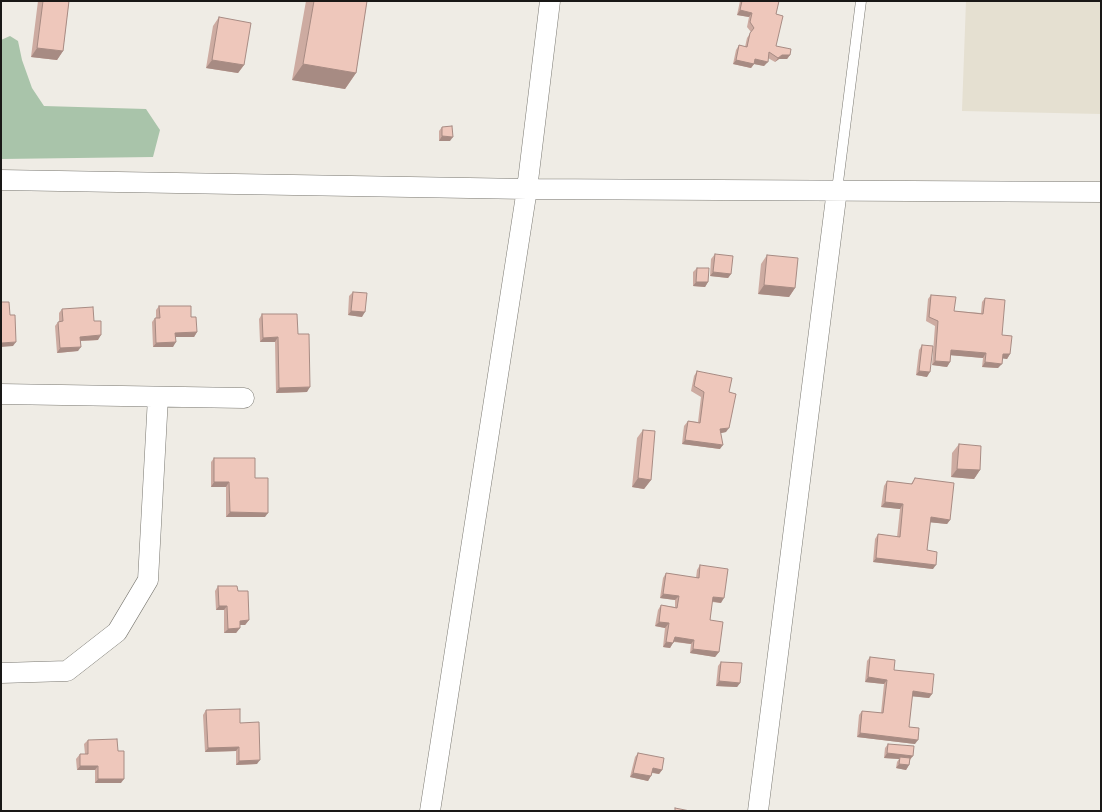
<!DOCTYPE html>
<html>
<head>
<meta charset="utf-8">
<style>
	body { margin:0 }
	#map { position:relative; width:1102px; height:812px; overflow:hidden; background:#efece5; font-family:"IBM Plex Sans",sans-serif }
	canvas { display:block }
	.frame { position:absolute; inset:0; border:2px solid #191816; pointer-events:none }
</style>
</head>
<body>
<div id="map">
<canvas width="1102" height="812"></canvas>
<div class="frame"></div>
</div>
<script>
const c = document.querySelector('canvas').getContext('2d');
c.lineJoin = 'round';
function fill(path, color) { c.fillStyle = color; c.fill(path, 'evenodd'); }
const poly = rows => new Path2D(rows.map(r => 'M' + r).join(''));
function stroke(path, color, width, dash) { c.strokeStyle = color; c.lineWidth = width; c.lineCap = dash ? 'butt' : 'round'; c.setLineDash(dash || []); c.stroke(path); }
fill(poly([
	[966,1,1101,1,1101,114,962,111]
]), '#e5e0d1');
fill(poly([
	[10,36,18,41,22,60,32,88,44,106,146,109,160,130,153,157,1,159,1,40]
]), '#a9c4aa');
const service = poly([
	[837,190,861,1]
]);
const minor = poly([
	[1,180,527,189,1101,192],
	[1,394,244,398],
	[1,673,67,671,117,632,148,580,158,397],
	[430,811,527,189,550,1],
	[758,811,837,190]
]);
stroke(service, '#797770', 11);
stroke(minor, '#797770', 21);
stroke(service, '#fff', 10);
stroke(minor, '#fff', 20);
fill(poly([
	[38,1,69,1,63,51,57,60,31,57],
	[306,1,367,1,356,73,345,89,292,80],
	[740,1,779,1,776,14,776,46,790,55,787,59,779,59,775,62,768,58,764,66,754,64,751,68,733,64,736,50,739,45,745,47,747,38,751,32,747,27,749,17,737,15],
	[219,17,244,65,238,73,206,68,213,26],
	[442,127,450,141,439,141,439,131],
	[715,254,731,274,728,278,710,276,711,259],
	[767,255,795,288,789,297,758,294,761,264],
	[697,268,708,282,705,287,693,286,693,272],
	[353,292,362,317,348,315,349,296],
	[931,295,954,311,981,313,982,302,985,298,1002,335,1010,354,1007,359,1002,358,998,368,982,367,983,358,951,355,950,362,947,367,932,365,935,326,926,321,928,299],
	[159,306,191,317,197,332,194,337,175,337,173,347,153,347,152,322,155,318,156,318,156,310],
	[62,309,94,321,98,340,80,341,78,351,57,353,55,326,58,322,59,322,59,313],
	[262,314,298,334,307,392,276,393,275,342,260,342,259,319],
	[922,345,927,377,916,375,919,350],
	[697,371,729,392,726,432,720,433,720,449,682,444,684,426,688,421,698,422,701,397,691,391,694,376],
	[643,430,651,480,644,489,632,487,637,438],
	[959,444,980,470,974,479,951,477,952,453],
	[214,458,255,478,265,517,226,517,226,487,211,487,211,462],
	[915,478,950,520,947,524,930,522,927,550,933,569,873,562,875,539,878,534,897,537,900,509,881,507,884,486,887,481,911,484],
	[700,565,721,603,712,602,710,620,719,652,715,657,690,653,691,644,674,642,673,643,670,648,663,647,665,628,655,626,658,610,661,605,675,607,675,600,660,598,663,578,666,573,696,578,697,570],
	[218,586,238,591,249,620,245,625,240,625,240,628,236,633,224,633,224,610,216,610,215,591],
	[870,657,894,670,932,694,929,698,912,696,909,727,915,744,857,737,859,715,862,711,881,713,884,684,865,682,867,661],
	[721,662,740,683,737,687,716,686,718,666],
	[206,710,240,723,257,764,236,765,236,751,205,752,203,715],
	[88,740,118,751,121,783,95,783,95,770,77,770,76,759,80,754,85,754,84,744],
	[888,744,913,756,910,760,909,765,906,770,896,768,897,762,899,759,884,758,885,748],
	[638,753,662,770,659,774,652,773,648,781,630,777,635,757]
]), '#cdaba1');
fill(poly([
	[740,10,752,13,749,17,737,15],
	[37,48,63,51,57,60,31,57],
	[782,55,790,55,787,59,779,59,775,62,778,58],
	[755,59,768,62,764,66,754,64,751,68,733,64,736,60],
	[212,60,244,65,238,73,206,68],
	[303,64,356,73,345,89,292,80],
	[442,136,453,137,450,141,439,141],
	[713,272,731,274,728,278,710,276],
	[696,282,708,282,705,287,693,286],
	[764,285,795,288,789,297,758,294],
	[351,311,365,312,362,317,348,315],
	[197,332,194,337,172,337,175,333],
	[101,335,98,340,77,341,80,337],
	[278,337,275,342,260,342,263,338],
	[16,342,13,346,1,347,1,343],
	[176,342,173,347,153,347,156,343],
	[81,347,78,351,57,353,60,348],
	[951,350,986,353,983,358,948,355],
	[1003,354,1010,354,1007,359,1000,358],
	[935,361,950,362,947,367,932,365],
	[985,362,1002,364,998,368,982,367],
	[919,371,930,372,927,377,916,375],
	[310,387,307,392,276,393,279,388],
	[729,428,726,432,717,434,720,429],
	[685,440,723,445,720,449,682,444],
	[957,469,980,470,974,479,951,477],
	[638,478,651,480,644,489,632,487],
	[214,482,229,482,226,487,211,487],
	[885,502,903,504,900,509,881,507],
	[230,512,268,513,265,517,226,517],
	[931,517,950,520,947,524,927,522],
	[876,558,936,565,933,569,873,562],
	[663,594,679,596,675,600,660,598],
	[713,597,724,598,721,603,710,601],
	[219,606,227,606,224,610,216,610],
	[249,620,245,625,236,625,240,621],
	[659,622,669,623,665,628,655,626],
	[240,628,236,633,224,633,228,629],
	[675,637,694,640,691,644,671,641],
	[666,642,673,643,670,648,663,647],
	[693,649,719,652,715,657,690,653],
	[868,677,887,680,884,684,865,682],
	[719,681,740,683,737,687,716,686],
	[913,691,932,694,929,698,909,696],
	[860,733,918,740,915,744,857,737],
	[239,747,236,751,205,752,208,748],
	[887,753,913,756,909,760,900,757,899,759,884,758],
	[260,760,257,764,236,765,239,761],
	[899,764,909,765,906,770,896,768],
	[80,766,98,766,95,770,77,770],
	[653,768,662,770,659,774,650,772],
	[633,773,651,776,648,781,630,777],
	[98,779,124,779,121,783,95,783]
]), '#a78b83');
const building = poly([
	[43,1,69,1,63,51,37,48,43,1],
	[314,1,367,1,356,73,303,64,314,1],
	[742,1,779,1,776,14,783,16,776,46,791,49,790,55,782,55,778,58,769,52,768,62,755,59,754,64,736,60,739,45,747,47,750,33,754,28,750,22,752,13,740,10,742,1],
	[219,17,251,23,244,65,212,60,219,17],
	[452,126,453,137,442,136,442,127,452,126],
	[715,254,733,256,731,274,713,272,715,254],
	[767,255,798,258,795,288,764,285,767,255],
	[697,268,709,268,708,282,696,282,697,268],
	[353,292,367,293,365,312,351,311,353,292],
	[931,295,956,297,954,311,983,314,985,298,1005,300,1002,335,1012,336,1010,354,1003,354,1002,364,985,362,986,353,951,350,950,362,935,361,938,321,929,317,931,295],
	[1,302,9,302,10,315,15,315,16,342,1,343,1,302],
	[159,306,191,306,191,317,196,317,197,332,175,333,176,342,156,343,155,318,160,318,159,306],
	[93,307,94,321,101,321,101,335,80,337,81,347,60,348,58,322,63,321,62,309,93,307],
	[262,314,297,314,298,334,309,334,310,387,279,388,278,337,263,338,262,314],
	[922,345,933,346,930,372,919,371,922,345],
	[697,371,732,378,729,392,736,394,729,428,720,429,723,445,685,440,688,421,700,423,704,392,694,386,697,371],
	[643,430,655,431,651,480,638,478,643,430],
	[959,444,981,446,980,470,957,469,959,444],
	[214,458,255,458,255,478,268,478,268,513,230,512,229,482,214,482,214,458],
	[915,478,954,483,950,520,931,517,927,550,937,552,936,565,876,558,878,534,900,537,903,504,885,502,887,481,912,484,915,478],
	[700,565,728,569,724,598,713,597,710,620,723,622,719,652,693,649,694,640,675,637,673,643,666,642,669,623,659,622,661,605,677,608,679,596,663,594,666,573,699,578,700,565],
	[218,586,237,586,238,591,248,591,249,620,240,621,240,628,228,629,227,606,219,606,218,586],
	[870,657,895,660,894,670,934,674,932,694,913,691,909,727,919,728,918,740,860,733,862,711,883,713,887,680,868,677,870,657],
	[721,662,742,663,740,683,719,681,721,662],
	[240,709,240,723,259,722,260,760,239,761,239,747,208,748,206,710,240,709],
	[117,739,118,751,124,751,124,779,98,779,98,766,80,766,80,754,88,754,88,740,117,739],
	[888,744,914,746,913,756,887,753,888,744],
	[638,753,664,758,662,770,653,768,651,776,633,773,638,753],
	[900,757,910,758,909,765,899,764,900,757],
	[675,808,690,811,675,811,675,808]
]);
fill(building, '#eec7bb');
stroke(building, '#a78b83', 1);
</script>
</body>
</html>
